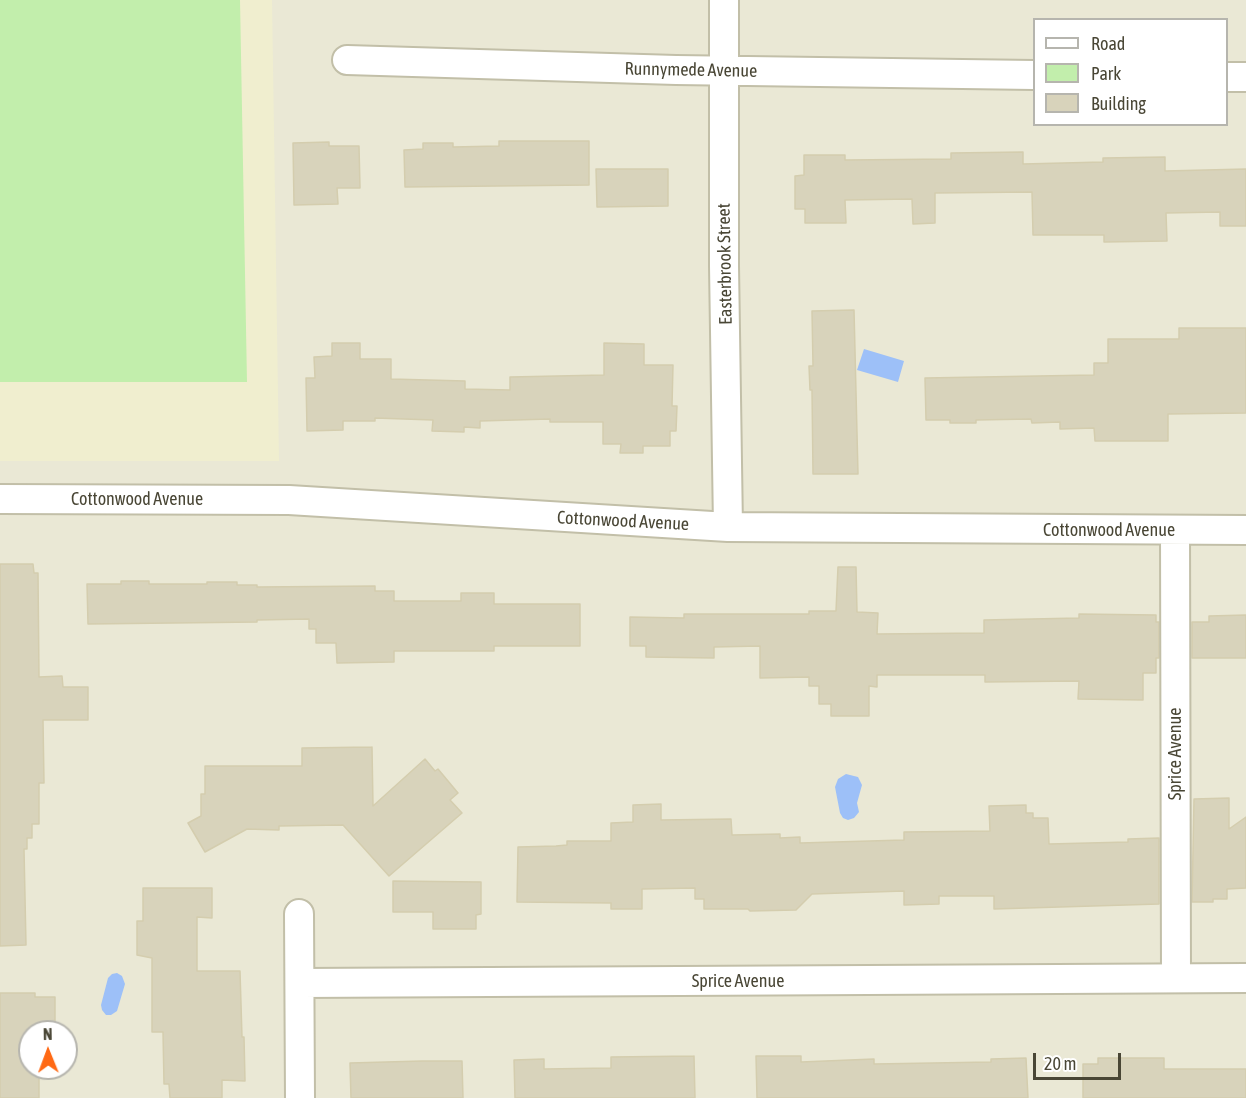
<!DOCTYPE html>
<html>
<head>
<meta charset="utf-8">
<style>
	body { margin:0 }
	#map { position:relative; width:1246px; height:1098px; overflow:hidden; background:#f5f4e7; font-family:"Asap Condensed",sans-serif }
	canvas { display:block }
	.legend { position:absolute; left:1033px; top:18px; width:195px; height:108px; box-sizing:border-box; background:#fff; border:2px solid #b6b5ae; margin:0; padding:8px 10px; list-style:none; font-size:18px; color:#494635 }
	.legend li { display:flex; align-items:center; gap:12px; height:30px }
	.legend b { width:30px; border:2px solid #b6b5ae }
	.north { position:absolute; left:18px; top:1020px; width:60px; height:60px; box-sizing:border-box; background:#fff; border:2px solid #b6b5ae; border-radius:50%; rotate:359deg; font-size:16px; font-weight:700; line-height:24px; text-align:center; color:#494635 }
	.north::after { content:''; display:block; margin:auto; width:21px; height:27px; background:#ff6914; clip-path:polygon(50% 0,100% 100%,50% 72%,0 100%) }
	.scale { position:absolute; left:1033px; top:1053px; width:88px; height:27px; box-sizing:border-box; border:3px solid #494635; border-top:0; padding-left:8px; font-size:18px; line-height:21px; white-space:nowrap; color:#494635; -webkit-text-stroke:4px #fff; paint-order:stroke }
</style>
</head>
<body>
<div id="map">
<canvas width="1246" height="1098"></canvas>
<ul class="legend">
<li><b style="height:8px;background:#fff"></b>Road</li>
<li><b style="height:16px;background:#c2eeac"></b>Park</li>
<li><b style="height:16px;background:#d8d3bb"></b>Building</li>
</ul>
<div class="north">N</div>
<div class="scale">20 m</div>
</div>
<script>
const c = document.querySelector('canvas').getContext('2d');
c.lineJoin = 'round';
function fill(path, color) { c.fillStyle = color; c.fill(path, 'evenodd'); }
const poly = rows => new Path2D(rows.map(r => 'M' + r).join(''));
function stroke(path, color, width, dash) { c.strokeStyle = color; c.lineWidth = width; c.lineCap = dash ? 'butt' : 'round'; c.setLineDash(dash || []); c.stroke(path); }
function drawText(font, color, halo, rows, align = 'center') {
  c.font = font + ' "Asap Condensed",sans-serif'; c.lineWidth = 6; c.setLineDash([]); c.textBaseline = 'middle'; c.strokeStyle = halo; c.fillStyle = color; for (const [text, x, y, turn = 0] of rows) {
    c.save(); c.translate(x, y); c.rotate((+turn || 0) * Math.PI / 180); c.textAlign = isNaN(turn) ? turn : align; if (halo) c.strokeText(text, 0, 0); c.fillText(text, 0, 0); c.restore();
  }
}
fill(poly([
	[0,0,1246,0,1246,1098,0,1098],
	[1034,20,1226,20,1226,124,1034,124],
	[30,1032,66,1032,66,1068,30,1068]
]), '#eae8d5');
fill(poly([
	[0,0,272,0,279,461,0,461]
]), '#f0eecf');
fill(poly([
	[0,0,240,0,247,382,0,382]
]), '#c2eeac');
fill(poly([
	[864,349,904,361,898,382,857,370],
	[846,774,858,777,862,785,857,803,859,812,854,818,848,820,843,818,840,813,835,787,838,779],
	[117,973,122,976,125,984,117,1011,111,1015,106,1015,102,1010,101,1005,108,978,112,974]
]), '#9dc0f8');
const building = poly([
	[499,141,589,141,589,185,405,187,404,150,423,149,423,143,453,143,453,147,499,146,499,141],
	[329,142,329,146,359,146,360,188,337,188,338,204,294,205,293,143,329,142],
	[1023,152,1023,164,1103,162,1103,158,1165,157,1165,171,1246,169,1246,226,1220,226,1220,212,1166,213,1167,241,1104,242,1104,235,1033,235,1032,192,935,193,935,223,913,224,912,199,845,200,846,223,805,223,805,209,795,209,795,176,804,175,804,155,845,155,845,160,951,159,951,153,1023,152],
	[596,169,668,169,668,206,597,207,596,169],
	[854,310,858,474,813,474,812,390,810,390,809,366,813,366,812,311,854,310],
	[1179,328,1246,328,1246,413,1168,414,1168,441,1095,441,1094,428,1060,429,1060,422,1032,423,1031,419,976,420,976,423,950,423,950,420,926,420,925,378,1094,375,1094,363,1108,363,1108,339,1179,339,1179,328],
	[332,343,360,343,360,359,391,359,391,379,465,381,465,389,510,390,510,377,604,375,604,343,644,344,644,365,673,365,672,406,677,406,676,431,670,431,670,446,643,446,643,453,620,453,621,444,603,444,603,422,550,422,550,419,480,421,480,428,464,427,464,432,432,431,433,420,375,418,375,421,343,421,343,430,307,431,306,378,315,378,314,357,332,356,332,343],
	[0,564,33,564,34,573,38,573,39,677,62,676,63,687,88,687,88,720,43,720,44,783,39,783,39,824,32,824,32,838,27,838,27,849,24,849,26,945,0,946,0,564],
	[838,567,856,567,857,612,878,613,877,634,984,633,984,620,1079,618,1079,614,1156,615,1156,622,1159,622,1159,658,1156,658,1156,673,1143,673,1143,700,1078,699,1079,681,985,682,985,675,877,675,877,687,869,686,869,716,831,716,831,704,819,704,819,686,809,686,809,677,760,678,760,646,714,647,714,658,646,657,646,646,630,646,630,617,684,618,684,614,809,614,809,611,836,611,838,567],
	[121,581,149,581,149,584,207,584,207,582,237,582,237,585,257,585,257,587,375,586,375,591,394,591,394,601,461,601,461,593,494,593,494,604,580,604,580,646,494,646,494,651,394,651,394,662,337,663,336,643,316,643,316,629,309,629,309,619,257,620,257,622,88,624,87,584,121,584,121,581],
	[1246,615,1246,658,1192,658,1192,622,1209,622,1209,616,1246,615],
	[372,747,373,806,425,759,435,771,438,769,458,793,450,800,462,813,389,876,343,825,279,826,279,830,247,829,205,852,188,823,201,816,201,794,205,794,205,766,302,766,302,748,372,747],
	[1229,798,1229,829,1246,817,1246,888,1227,889,1227,899,1213,899,1213,902,1192,902,1194,799,1229,798],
	[661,804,661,820,731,819,732,835,780,834,780,838,800,837,800,843,904,840,904,832,990,831,989,806,1026,805,1026,813,1033,813,1033,818,1048,818,1049,844,1128,842,1128,839,1159,838,1159,904,994,909,994,896,939,896,939,904,904,905,904,891,812,894,796,910,750,911,748,909,704,909,704,899,695,899,695,888,642,889,642,909,611,909,611,903,517,902,518,847,556,846,567,845,567,841,611,841,611,823,633,822,633,805,661,804],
	[393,881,481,882,481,914,476,915,476,929,433,929,433,912,393,912,393,881],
	[143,888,212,888,212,918,197,917,197,971,240,971,242,1037,244,1037,245,1081,222,1080,222,1098,170,1098,169,1084,164,1084,163,1032,152,1032,152,958,137,955,137,921,143,921,143,888],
	[0,993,35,993,35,997,55,997,55,1026,40,1026,40,1032,30,1032,30,1068,39,1068,39,1098,0,1098,0,993],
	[694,1056,695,1098,515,1098,514,1060,544,1059,544,1069,611,1068,611,1057,694,1056],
	[756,1056,801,1056,801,1062,874,1059,874,1064,991,1062,991,1059,1026,1058,1028,1098,757,1098,756,1056],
	[1098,1058,1164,1058,1164,1069,1246,1069,1246,1098,1083,1098,1083,1064,1098,1064,1098,1058],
	[422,1061,462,1061,463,1098,351,1098,350,1063,422,1061]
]);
fill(building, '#d8d3bb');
stroke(building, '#d4cdae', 1.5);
const street = poly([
	[724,0,724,266,728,527],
	[347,60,676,70,1034,75],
	[1226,77,1246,77],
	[0,499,289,500,728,527,1246,530],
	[1175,530,1176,978],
	[299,914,300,1098],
	[301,983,1246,978]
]);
stroke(street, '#c2bfa8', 32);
stroke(street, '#fff', 28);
drawText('18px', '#494635', '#fff', [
	["Runnymede Avenue",691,70,1],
	["Easterbrook Street",725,264,-91],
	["Cottonwood Avenue",137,499],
	["Cottonwood Avenue",623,521,3],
	["Cottonwood Avenue",1109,530],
	["Sprice Avenue",1175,754,-90],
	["Sprice Avenue",738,981]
]);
</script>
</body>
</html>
